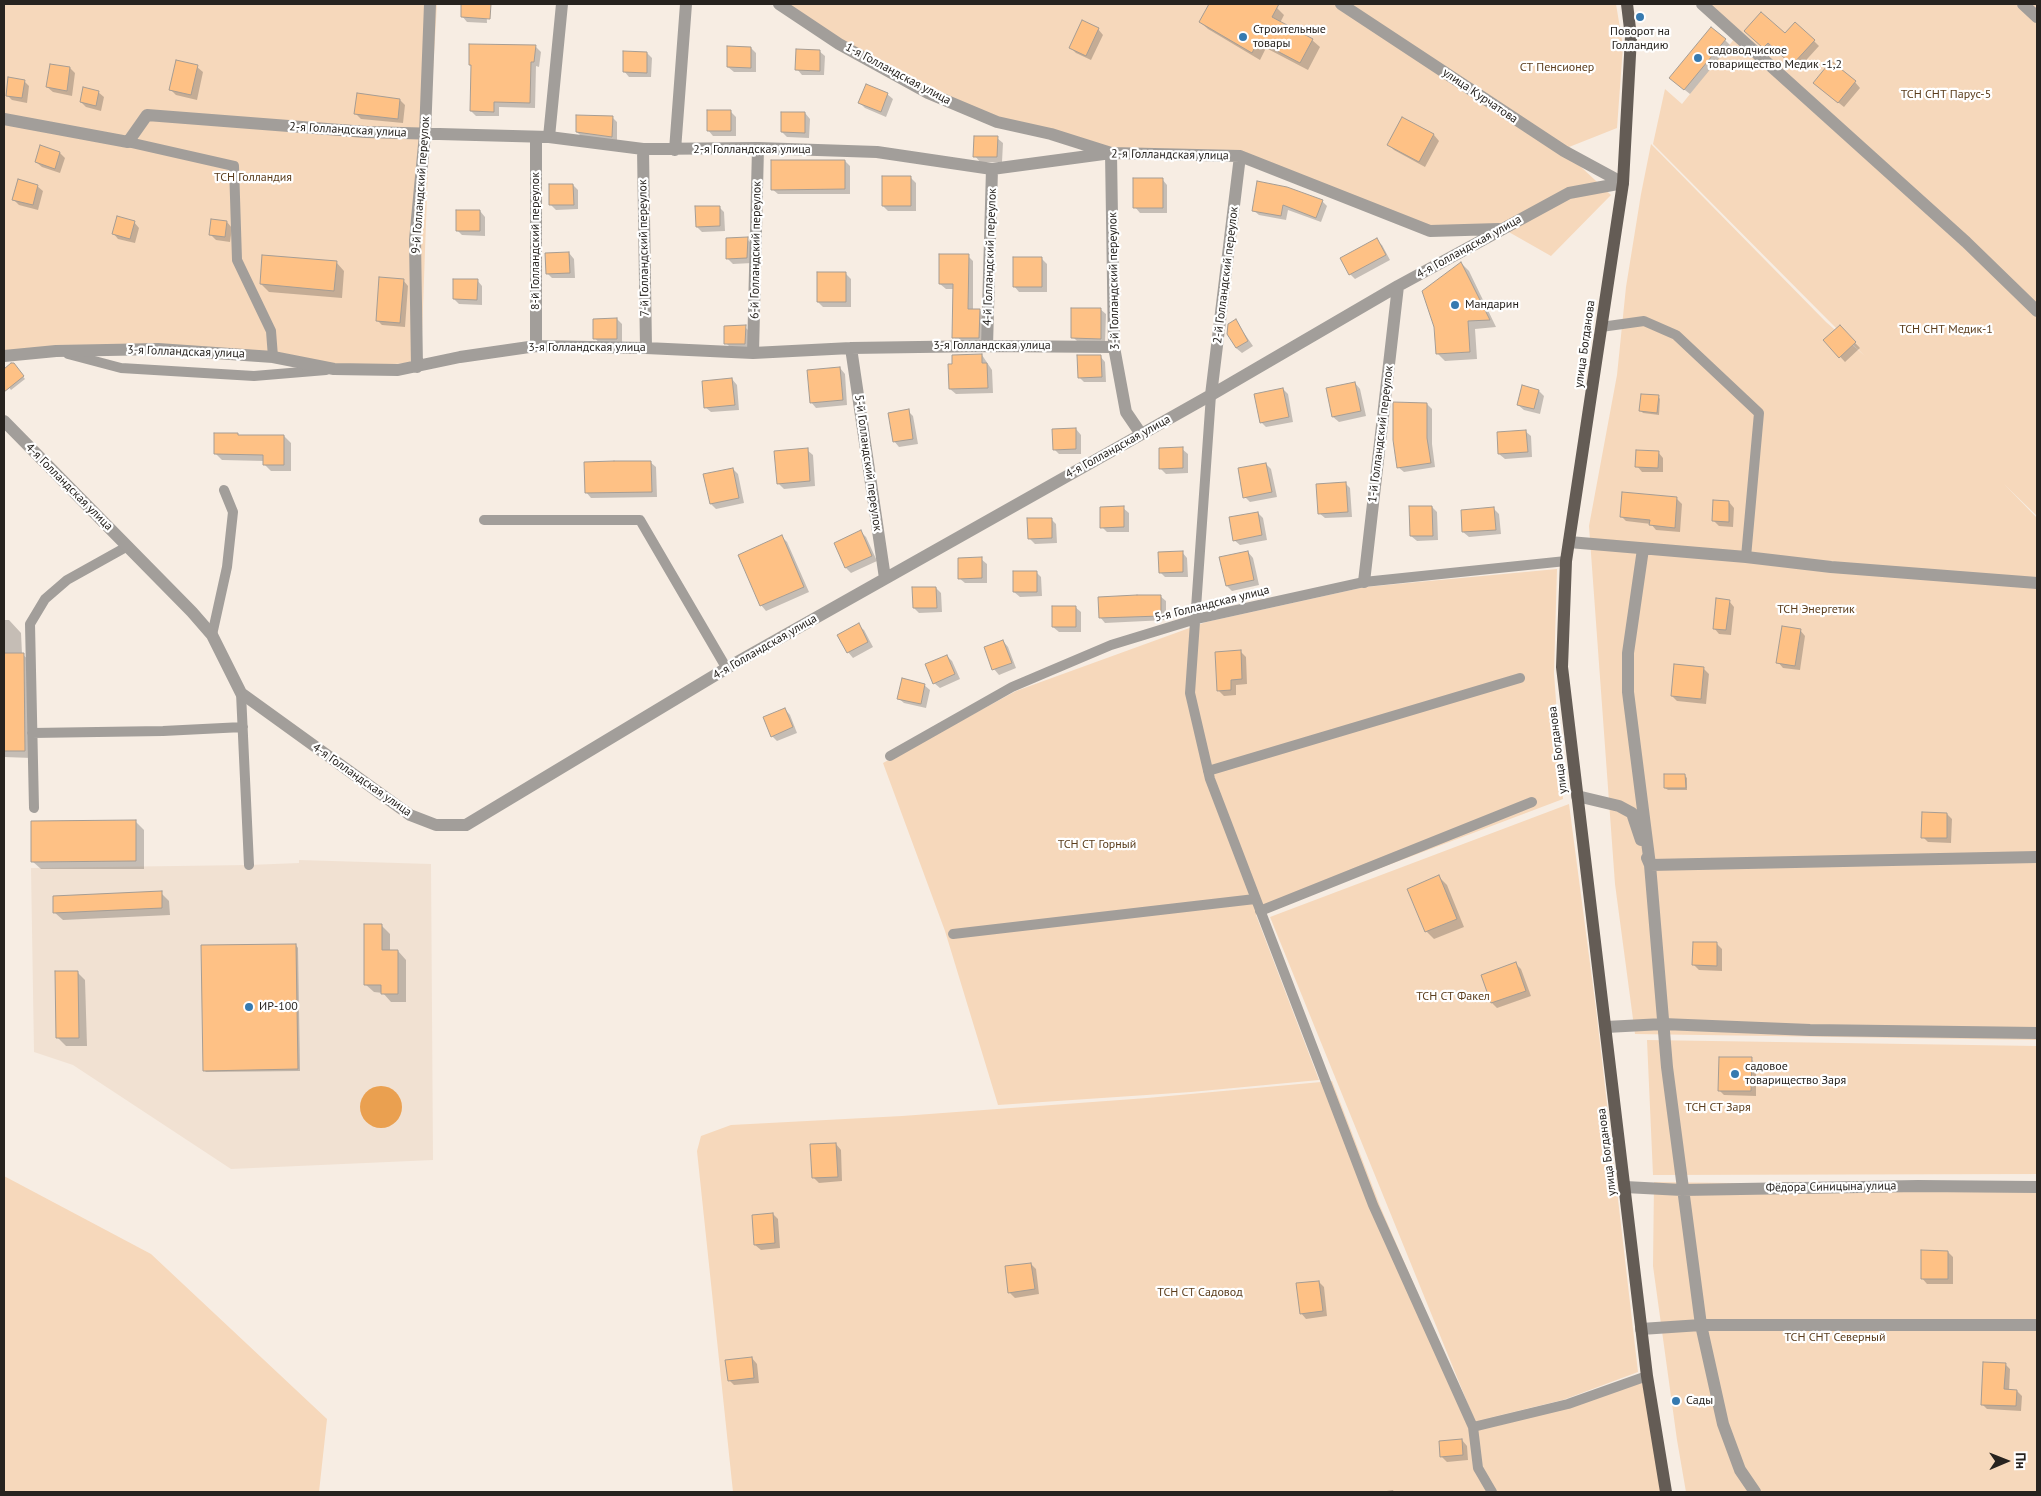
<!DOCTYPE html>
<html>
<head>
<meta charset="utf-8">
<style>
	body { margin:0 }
	#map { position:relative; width:2041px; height:1496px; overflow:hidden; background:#f7ede3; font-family:"PT Sans",sans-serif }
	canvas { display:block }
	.frame { position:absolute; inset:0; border:5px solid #27231f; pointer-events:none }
	.north { position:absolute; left:1981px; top:1436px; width:50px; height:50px; -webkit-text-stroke:4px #fff; paint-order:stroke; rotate:89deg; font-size:14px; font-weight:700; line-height:20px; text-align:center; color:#27231f }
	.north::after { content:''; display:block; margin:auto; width:18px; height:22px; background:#27231f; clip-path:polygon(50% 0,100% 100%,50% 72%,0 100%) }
</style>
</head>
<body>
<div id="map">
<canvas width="2041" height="1496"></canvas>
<div class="frame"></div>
<div class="north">Пн</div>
</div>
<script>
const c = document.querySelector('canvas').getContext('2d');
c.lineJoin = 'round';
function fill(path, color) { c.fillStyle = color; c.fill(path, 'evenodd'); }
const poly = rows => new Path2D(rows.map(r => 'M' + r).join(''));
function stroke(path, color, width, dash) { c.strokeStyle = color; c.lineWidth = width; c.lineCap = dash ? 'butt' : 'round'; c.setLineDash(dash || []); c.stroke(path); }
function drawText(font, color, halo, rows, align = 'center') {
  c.font = font + ' "PT Sans",sans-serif'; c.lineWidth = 4.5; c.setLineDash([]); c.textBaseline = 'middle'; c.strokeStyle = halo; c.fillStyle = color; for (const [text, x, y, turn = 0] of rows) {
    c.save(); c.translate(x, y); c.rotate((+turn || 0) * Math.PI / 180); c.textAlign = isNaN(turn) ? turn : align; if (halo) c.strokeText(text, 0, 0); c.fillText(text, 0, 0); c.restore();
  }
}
fill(poly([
	[299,860,431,864,433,1160,231,1169,73,1065,34,1052,31,868,249,865,299,863]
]), '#f1e1d2');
fill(poly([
	[4,4,437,4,429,139,421,363,335,366,279,354,4,352],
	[781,4,1335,4,1564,151,1611,195,1551,256,1500,227,1430,230,1239,154,1112,151,997,121,900,76],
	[1340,4,1616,4,1623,46,1617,128,1564,149],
	[1710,4,2037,4,2037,308],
	[1735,38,2037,315,2037,516,2004,484,2037,518,2037,1040,1635,1034,1615,884,1589,526,1617,375,1626,287,1641,194,1651,144,1826,322,1865,356,1836,328,1653,144,1665,89,1682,104],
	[1557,569,1554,673,1563,799,1256,915,1319,1080,1191,1092,998,1105,945,931,883,763,1016,691,1206,622,1365,587],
	[1569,804,1596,1009,1638,1372,1563,1400,1476,1421,1642,1382,1663,1492,733,1492,697,1151,701,1136,731,1125,902,1116,1147,1098,1332,1081,1380,1206,1460,1391,1474,1419,1270,917],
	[1647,1040,2037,1046,2037,1174,1653,1175],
	[4,1176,151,1254,327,1419,319,1492,4,1492],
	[1654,1182,2037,1187,2037,1492,1686,1492,1677,1440,1653,1266]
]), '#f6d8bb');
fill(poly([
	'360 1107a21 21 0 1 1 42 0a21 21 0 1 1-42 0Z'
]), '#eaa050');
fill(poly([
	[463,4,486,4,487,23,467,22,462,16],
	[1210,4,1270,4,1277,8,1284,15,1280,23,1312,40,1320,47,1308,70,1266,48,1260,60,1208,29,1200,22],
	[1098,29,1103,35,1091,60,1076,53,1071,48],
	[1785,35,1814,41,1819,46,1798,69,1774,47,1769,52,1751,36],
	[1725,40,1730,45,1690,94,1676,83],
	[536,47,541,52,539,67,536,66,535,108,499,107,499,116,476,116,471,111,472,67,470,65],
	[751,48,756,53,756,72,734,72,728,67],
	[819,51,825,56,824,75,802,75,797,69],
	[647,53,652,58,651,77,629,77,624,71],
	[197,67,203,72,197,100,176,95,171,90],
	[70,68,75,73,72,96,53,92,47,87],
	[24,81,29,86,27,103,12,100,7,95],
	[1855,82,1860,88,1844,107,1820,88],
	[98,92,104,97,101,111,86,107,81,102],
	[887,94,893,99,886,117,865,108,860,103],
	[400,100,405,105,403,123,361,119,356,114],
	[731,112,736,117,736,136,713,136,708,130],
	[805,113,810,119,809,138,787,137,782,132],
	[612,117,617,122,617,141,582,137,577,132],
	[1402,118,1434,135,1439,141,1425,167,1394,150,1388,144],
	[997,138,1003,143,1002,162,980,162,975,156],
	[60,153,65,158,60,173,42,167,36,162],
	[845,161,850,166,850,194,778,194,772,189],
	[911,178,916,183,916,211,888,211,883,206],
	[1162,179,1167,185,1167,213,1140,213,1135,207],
	[1258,183,1322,201,1327,206,1321,222,1288,210,1286,220,1259,215,1253,210],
	[573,185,578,190,578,209,556,210,551,205],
	[37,186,43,191,38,210,19,205,14,200],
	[719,207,724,212,725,231,702,232,697,227],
	[480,211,485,217,485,236,462,235,457,230],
	[134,222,139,228,135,243,118,239,113,233],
	[227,222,232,228,230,242,216,240,210,234],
	[747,239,752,244,752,263,733,264,727,258],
	[1376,240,1382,245,1390,260,1355,279,1350,274],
	[569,253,574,259,575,278,552,278,547,273],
	[968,256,973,261,973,310,979,310,985,315,984,343,959,343,954,338,954,289,946,289,940,284],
	[1041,258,1047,264,1047,292,1019,292,1014,286],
	[336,262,344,271,342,298,269,292,261,284],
	[1461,263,1469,271,1496,327,1475,329,1477,359,1445,361,1438,354,1435,326],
	[846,274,851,279,851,307,823,307,818,302],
	[403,280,408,286,405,327,382,325,377,320],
	[477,280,482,286,482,305,459,304,454,299],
	[1100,309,1106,314,1105,343,1078,342,1073,337],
	[617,319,622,324,622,344,600,344,595,338],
	[1235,320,1253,346,1242,353,1236,348],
	[745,327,750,332,750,349,731,348,726,343],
	[1840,327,1860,348,1845,362,1825,340],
	[982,355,992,370,993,393,956,394,950,389,954,365],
	[1100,356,1105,362,1106,382,1084,382,1079,377],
	[14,365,25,379,11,390,4,381,4,371],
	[840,368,845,374,847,405,816,408,811,402],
	[732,379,737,385,739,410,711,412,705,407],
	[1355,383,1360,389,1366,416,1339,422,1333,417],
	[1283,389,1288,394,1293,422,1266,427,1261,422],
	[1539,391,1544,396,1540,414,1524,410,1518,405],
	[1658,396,1660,399,1659,415,1643,413,1641,411],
	[1427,404,1432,409,1432,444,1435,467,1404,472,1398,467],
	[908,411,913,416,918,444,899,447,894,441],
	[1076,429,1081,435,1081,454,1059,454,1054,449],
	[1525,431,1531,436,1532,457,1505,459,1499,454],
	[239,436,284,436,291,443,291,471,271,471,264,464,264,461,222,460,215,453],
	[1182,449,1188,454,1188,473,1166,474,1160,468],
	[807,450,813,455,815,486,784,489,778,483],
	[1658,452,1663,458,1663,472,1642,472,1637,466],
	[650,462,656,467,657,497,591,498,586,492],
	[1266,464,1271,469,1277,497,1250,502,1245,497],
	[733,469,738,474,744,503,716,509,711,504,705,475],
	[1345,483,1350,488,1352,517,1325,518,1319,513],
	[1623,494,1677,499,1682,504,1680,532,1656,530,1651,524,1626,521,1621,516],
	[1729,502,1734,508,1733,527,1719,526,1714,521],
	[1432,507,1437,512,1438,540,1417,541,1411,536],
	[1123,508,1129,513,1129,532,1107,532,1102,527],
	[1494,509,1499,514,1501,534,1469,537,1463,532],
	[1258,513,1263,518,1267,540,1240,545,1234,540],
	[1051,519,1056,524,1057,543,1035,544,1029,538],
	[861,532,866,537,877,561,851,573,846,568],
	[782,537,787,542,809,592,766,611,761,605],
	[1182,552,1187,558,1188,577,1165,577,1160,572],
	[1248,552,1253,558,1259,585,1232,591,1227,586,1221,558],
	[981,559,987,564,987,583,965,583,959,578],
	[1036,572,1041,577,1042,596,1020,597,1014,592],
	[936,588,941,593,942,612,919,613,914,608],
	[1160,596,1166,601,1166,620,1105,623,1100,617],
	[1729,601,1734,607,1731,635,1719,634,1714,628],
	[1075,607,1081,612,1081,632,1059,632,1053,627],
	[4,620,9,620,21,633,22,654,30,661,32,758,4,757],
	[858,625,864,630,873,647,853,658,848,652,839,635],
	[1800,630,1805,636,1800,670,1783,668,1778,662],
	[1003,641,1008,647,1016,668,999,675,994,669],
	[1240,651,1246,657,1247,684,1236,685,1236,695,1224,696,1219,691],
	[947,656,952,661,960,679,940,688,934,683],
	[1703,668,1709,674,1706,704,1677,701,1672,696],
	[924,685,930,690,926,708,904,703,898,698],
	[785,709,790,715,797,733,777,741,772,736],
	[1685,776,1687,778,1687,790,1668,790,1665,788],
	[1947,814,1952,819,1951,843,1928,842,1923,837],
	[136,822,144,830,144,869,41,869,32,861],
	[1439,877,1447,885,1464,927,1434,939,1426,931],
	[161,893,169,901,170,915,63,920,54,912],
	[382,926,390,934,390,951,398,951,406,960,406,1002,391,1002,383,993,374,992,365,984],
	[1717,944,1722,949,1722,971,1699,970,1694,965],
	[296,945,298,948,300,1071,206,1072,204,1070],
	[1516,964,1521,969,1531,996,1497,1008,1492,1003,1483,975],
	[77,972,85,980,87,1046,66,1046,58,1038],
	[1751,1059,1756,1064,1756,1096,1724,1095,1719,1090],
	[836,1144,841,1150,842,1181,819,1183,813,1177],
	[773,1214,778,1219,780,1248,761,1250,755,1245],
	[1948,1252,1953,1257,1953,1284,1927,1284,1922,1278],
	[1031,1264,1036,1269,1039,1294,1015,1298,1009,1292],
	[1319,1282,1324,1287,1327,1316,1306,1319,1301,1313],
	[752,1358,757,1364,759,1383,734,1385,729,1380],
	[2005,1364,2010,1369,2009,1391,2017,1391,2022,1396,2021,1411,1987,1409,1982,1404],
	[1462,1440,1467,1446,1468,1460,1447,1462,1441,1456],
	[1393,1490,1394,1492,1380,1492]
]), '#0003');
const building = poly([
	[461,4,491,4,490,19,461,17,461,4],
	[1209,4,1279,4,1272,17,1313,39,1300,63,1258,41,1252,53,1199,22,1209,4],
	[1761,12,1785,33,1795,22,1815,40,1792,65,1768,43,1763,48,1744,31,1761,12],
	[1082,20,1099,28,1086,56,1069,48,1082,20],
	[1711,27,1726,39,1684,90,1669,78,1711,27],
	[469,44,536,45,534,62,531,62,530,103,494,102,494,112,470,111,471,65,469,65,469,44],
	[727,46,751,47,751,68,727,67,727,46],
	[796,49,820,50,820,71,795,70,796,49],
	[623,51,647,52,647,73,623,72,623,51],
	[176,60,198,65,191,95,169,90,176,60],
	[1831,61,1856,81,1838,103,1813,83,1831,61],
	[50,64,70,67,67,91,46,87,50,64],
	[8,77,25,80,22,98,6,96,8,77],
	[866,84,888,93,881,112,858,103,866,84],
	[83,87,99,91,96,106,80,102,83,87],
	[357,93,400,99,398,119,354,114,357,93],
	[707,110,731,110,731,131,707,131,707,110],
	[781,112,805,112,805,133,781,132,781,112],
	[576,115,613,116,612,137,576,132,576,115],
	[1402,117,1434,134,1419,162,1387,145,1402,117],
	[974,136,998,136,997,157,973,157,974,136],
	[40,145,60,152,55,169,35,162,40,145],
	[771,160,845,160,845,189,771,190,771,160],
	[882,176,911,176,911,206,882,206,882,176],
	[1133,178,1163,178,1163,208,1133,208,1133,178],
	[18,179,38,185,33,205,12,200,18,179],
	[1257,181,1287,187,1323,200,1316,218,1283,205,1281,216,1252,211,1257,181],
	[549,184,573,184,574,205,549,205,549,184],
	[695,206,720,206,720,226,696,227,695,206],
	[456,210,480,210,480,231,456,231,456,210],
	[117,216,135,221,130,239,112,234,117,216],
	[211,219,227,221,225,237,209,235,211,219],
	[748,237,747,258,726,259,726,238,748,237],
	[1377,238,1386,255,1349,275,1340,258,1377,238],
	[569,252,570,273,546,274,545,253,569,252],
	[939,254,969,254,968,309,980,309,979,338,952,338,953,284,939,284,939,254],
	[262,255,337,261,334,291,260,284,262,255],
	[1013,257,1042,257,1042,287,1013,287,1013,257],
	[1461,262,1490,320,1468,321,1470,352,1436,354,1434,327,1422,291,1461,262],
	[817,272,846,272,846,302,817,302,817,272],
	[379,277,404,279,400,323,376,321,379,277],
	[453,279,478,279,477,300,453,299,453,279],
	[1071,308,1101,308,1101,339,1071,338,1071,308],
	[617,318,617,339,593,339,593,319,617,318],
	[1236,319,1248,341,1236,348,1227,334,1228,324,1236,319],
	[746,325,745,344,724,344,724,326,746,325],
	[1840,325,1856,342,1839,358,1823,340,1840,325],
	[982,354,982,363,987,363,988,388,949,389,948,364,952,364,952,355,982,354],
	[1077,355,1101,355,1102,377,1078,378,1077,355],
	[11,363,14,363,24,376,4,392,4,369,11,363],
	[840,367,843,400,810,403,807,370,840,367],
	[732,378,735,405,704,408,702,381,732,378],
	[1355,382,1361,411,1332,417,1326,388,1355,382],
	[1522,385,1539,390,1534,409,1517,405,1522,385],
	[1283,388,1289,417,1260,423,1254,394,1283,388],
	[1641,394,1659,395,1657,413,1639,411,1641,394],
	[1393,402,1427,403,1427,438,1431,463,1397,468,1393,440,1393,402],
	[909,409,913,439,893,442,888,413,909,409],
	[1076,428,1076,449,1053,450,1052,429,1076,428],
	[1526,430,1528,452,1498,454,1497,432,1526,430],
	[214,433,238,433,238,435,284,435,284,465,263,465,263,455,214,454,214,433],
	[1183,447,1183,468,1159,469,1159,448,1183,447],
	[808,448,810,481,777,484,774,451,808,448],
	[1636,450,1659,451,1658,468,1635,467,1636,450],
	[614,461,651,461,652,492,585,493,584,462,614,461],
	[1266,463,1272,492,1243,498,1238,468,1266,463],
	[733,468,739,498,710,504,703,474,733,468],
	[1346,482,1348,512,1318,514,1316,484,1346,482],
	[1622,492,1677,497,1675,528,1649,525,1650,520,1620,517,1622,492],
	[1713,500,1729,501,1729,522,1712,521,1713,500],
	[1124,506,1124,527,1100,528,1100,507,1124,506],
	[1409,506,1432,506,1433,536,1410,536,1409,506],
	[1494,507,1496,530,1462,532,1461,510,1494,507],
	[1258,512,1262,535,1233,541,1229,517,1258,512],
	[1027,518,1052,518,1052,538,1028,539,1027,518],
	[861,530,872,556,845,568,834,543,861,530],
	[782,535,804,587,760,606,738,555,782,535],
	[1183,551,1183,572,1159,573,1158,552,1183,551],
	[1248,551,1254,580,1226,586,1219,557,1248,551],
	[982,557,982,578,958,579,958,558,982,557],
	[1013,571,1037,571,1037,592,1013,592,1013,571],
	[912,587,936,587,937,608,913,608,912,587],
	[1137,595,1161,595,1161,616,1099,618,1098,597,1137,595],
	[1716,598,1730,600,1726,630,1713,629,1716,598],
	[1052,606,1076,606,1076,627,1052,627,1052,606],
	[859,623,868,642,847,653,837,635,859,623],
	[1782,626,1801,629,1795,666,1776,663,1782,626],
	[1003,640,1012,663,992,670,984,647,1003,640],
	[1241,650,1242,679,1231,680,1231,690,1217,691,1215,652,1241,650],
	[4,653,24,653,25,751,4,751,4,653],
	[947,655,955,674,933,684,925,664,947,655],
	[1674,664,1704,667,1701,699,1671,696,1674,664],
	[902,678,925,684,921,704,897,699,902,678],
	[785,708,793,727,771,737,763,717,785,708],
	[1664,774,1685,774,1686,788,1664,788,1664,774],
	[1922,812,1947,813,1947,838,1921,838,1922,812],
	[136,820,136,861,31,862,31,821,136,820],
	[1439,875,1457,919,1425,932,1407,889,1439,875],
	[162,891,162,908,53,913,53,896,162,891],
	[364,924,382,924,382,950,398,950,398,994,381,994,381,985,364,985,364,924],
	[1693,942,1717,942,1717,966,1692,965,1693,942],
	[296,944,298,1069,203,1071,201,945,296,944],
	[1516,962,1526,991,1491,1003,1481,975,1516,962],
	[55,971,78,971,79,1038,56,1038,55,971],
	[1719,1057,1752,1057,1751,1091,1718,1091,1719,1057],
	[836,1143,838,1177,812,1178,810,1144,836,1143],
	[773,1213,775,1243,754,1245,752,1215,773,1213],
	[1921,1250,1948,1251,1948,1279,1921,1279,1921,1250],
	[1031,1263,1035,1289,1008,1293,1005,1266,1031,1263],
	[1319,1281,1323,1311,1300,1314,1296,1283,1319,1281],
	[752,1357,754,1378,728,1381,725,1360,752,1357],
	[1983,1362,2006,1363,2004,1389,2017,1390,2016,1406,1981,1405,1983,1362],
	[1462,1439,1463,1455,1440,1457,1439,1441,1462,1439]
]);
fill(building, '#fec185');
stroke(building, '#a69d94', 1);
stroke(poly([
	[128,142,234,166,237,260,271,331,273,357],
	[1601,327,1644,321,1676,335,1759,413,1746,557],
	[68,354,121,368,254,376,326,370],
	[1211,395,1190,693,1210,779,1373,1205,1473,1427,1478,1468,1492,1492],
	[484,520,640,520,727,669],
	[212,635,227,567,233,512,224,490],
	[241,693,249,865],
	[32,733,163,731,243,727],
	[890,756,1012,687,1111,645,1196,619,1364,582,1566,561],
	[1208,771,1520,678],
	[34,808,30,624,45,599,67,580,128,546],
	[1260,911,1532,802],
	[953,934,1255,899],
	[1473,1427,1568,1404,1647,1376]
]), '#a29e9a', 10);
stroke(poly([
	[779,4,839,44,928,93,997,122,1051,134,1111,153,1114,347,1126,412,1141,434],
	[1341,4,1564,151,1623,183],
	[1702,4,1966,242,2037,311],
	[2023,4,2037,17],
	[4,119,128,142,147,115,366,132,549,137,643,149,758,148,877,152,992,169,1111,153,1240,156,1430,231,1499,229],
	[549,137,562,4],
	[643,149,646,348],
	[675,150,686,4],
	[536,346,536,137],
	[987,346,992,169],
	[851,348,885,578],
	[753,353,758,148],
	[4,356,56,351,158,349,273,357,334,369,398,370,460,357,536,346,646,348,753,353,851,348,987,346,1114,347],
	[417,367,415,240,425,134,430,4],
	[1211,395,1240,156],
	[4,421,192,612,212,635,241,693,410,815,436,825,466,825,732,665,1211,395,1398,286,1569,193,1623,183],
	[1569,542,1746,557,1831,567,2037,583],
	[1643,549,1628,653,1628,692,1650,865,1667,1067,1701,1325,1723,1424,1740,1470,1755,1492],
	[1364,582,1398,286],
	[1577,796,1619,806,1632,813,1641,840],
	[1647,858,1650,865,2037,857],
	[1606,1027,1663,1024,1810,1030,2037,1033],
	[1625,1187,1682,1190,1918,1186,2037,1187],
	[1641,1329,1701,1325,2037,1325]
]), '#a29e9a', 12);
stroke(poly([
	[1627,4,1631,37,1623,183,1566,561,1562,667,1647,1376,1666,1492]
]), '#645c55', 12);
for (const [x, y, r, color] of [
	[1640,17,5,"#367ab0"],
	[1243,37,5,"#367ab0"],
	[1698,58,5,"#367ab0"],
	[1455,305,5,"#367ab0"],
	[249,1007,5,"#367ab0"],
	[1735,1074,5,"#367ab0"],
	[1676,1401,5,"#367ab0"]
]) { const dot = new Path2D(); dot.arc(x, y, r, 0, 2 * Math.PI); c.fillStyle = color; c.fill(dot); stroke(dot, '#fff', 2); }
drawText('12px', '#27231f', '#fff', [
	["Строительные",1253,30],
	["товары",1253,44],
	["Поворот на",1640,32,"center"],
	["Голландию",1640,46,"center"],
	["садоводчиское",1708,51],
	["товарищество Медик -1,2",1708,65],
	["Мандарин",1465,305],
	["ИР-100",259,1007],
	["садовое",1745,1067],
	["товарищество Заря",1745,1081],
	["Сады",1686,1401]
], 'left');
drawText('12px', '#5a3c1b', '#fff', [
	["СТ Пенсионер",1557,68],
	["ТСН СНТ Парус-5",1946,95],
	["ТСН Голландия",253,178],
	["ТСН СНТ Медик-1",1946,330],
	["ТСН Энергетик",1816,610],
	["ТСН СТ Горный",1097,845],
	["ТСН СТ Факел",1453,997],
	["ТСН СТ Заря",1718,1108],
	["ТСН СТ Садовод",1200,1293],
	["ТСН СНТ Северный",1835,1338]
]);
drawText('12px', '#27231f', '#fff', [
	["1-я Голландская улица",898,74,28],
	["улица Курчатова",1480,96,34],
	["2-я Голландская улица",348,130,3],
	["2-я Голландская улица",752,150],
	["2-я Голландская улица",1170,155,1],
	["9-й Голландский переулок",421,185,-86],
	["8-й Голландский переулок",536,241,-90],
	["4-я Голландская улица",1469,247,-29],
	["7-й Голландский переулок",644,248,-91],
	["6-й Голландский переулок",756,250,-89],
	["4-й Голландский переулок",990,257,-88],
	["2-й Голландский переулок",1226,275,-83],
	["3-й Голландский переулок",1114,281,-91],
	["улица Богданова",1585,344,-82],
	["3-я Голландская улица",992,346],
	["3-я Голландская улица",587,348],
	["3-я Голландская улица",186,352,2],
	["1-й Голландский переулок",1381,434,-83],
	["4-я Голландская улица",1118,447,-29],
	["5-й Голландский переулок",868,463,82],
	["4-я Голландская улица",69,487,45],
	["5-я Голландская улица",1212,604,-14],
	["4-я Голландская улица",765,647,-30],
	["улица Богданова",1558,750,-97],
	["4-я Голландская улица",362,780,35],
	["улица Богданова",1607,1152,-97],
	["Фёдора Синицына улица",1831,1187,-1]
]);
</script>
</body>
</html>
